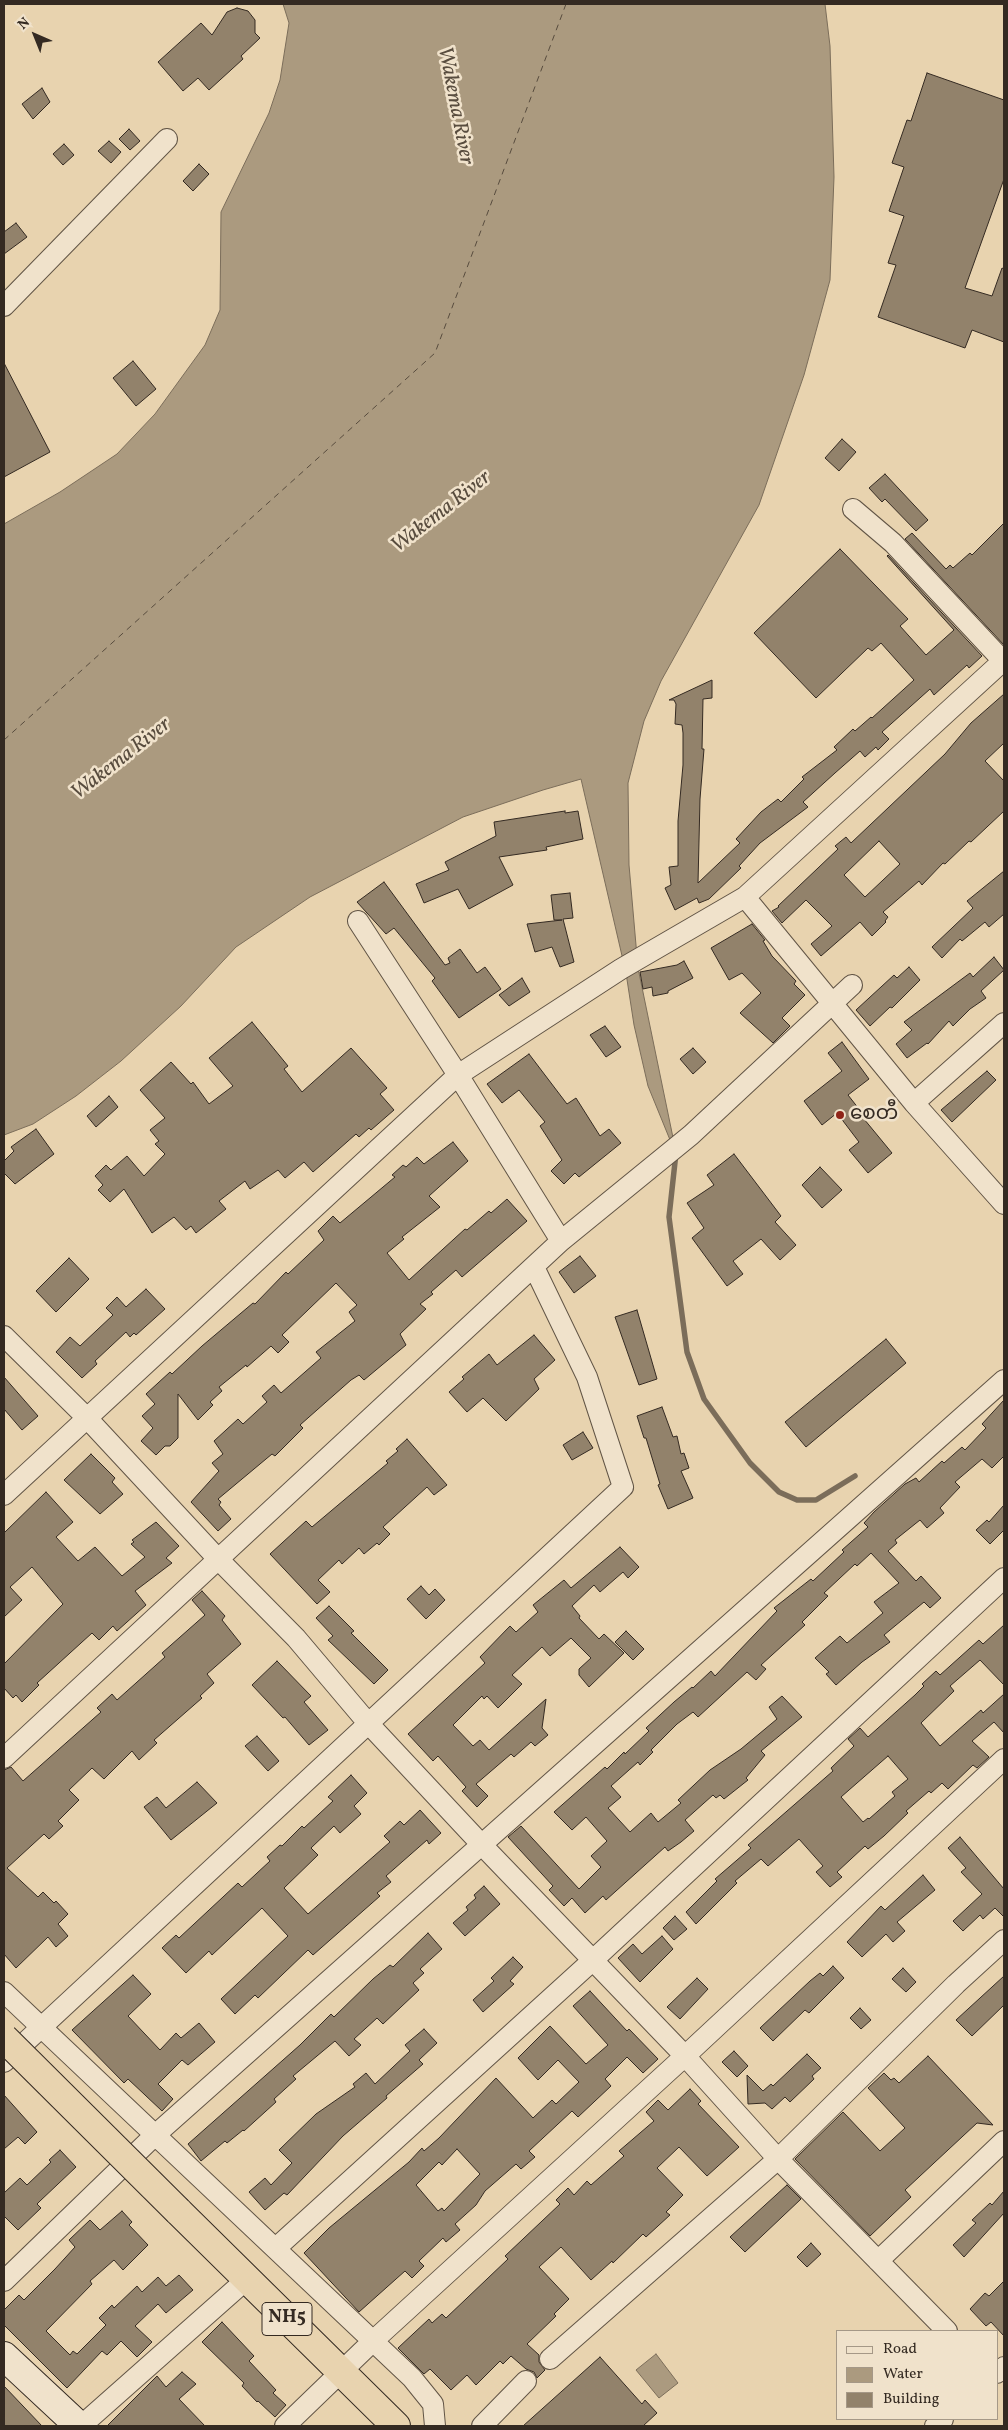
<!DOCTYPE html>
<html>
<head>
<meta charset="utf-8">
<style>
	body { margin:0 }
	#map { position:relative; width:1008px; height:2430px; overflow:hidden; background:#e8d3af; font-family:Vollkorn,serif }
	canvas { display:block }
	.frame { position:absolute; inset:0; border:5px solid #342a22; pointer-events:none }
	.legend { position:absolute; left:836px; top:2330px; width:162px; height:90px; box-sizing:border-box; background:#f0e2cb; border:1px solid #a59887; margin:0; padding:6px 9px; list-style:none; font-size:15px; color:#342a22 }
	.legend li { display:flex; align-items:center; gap:10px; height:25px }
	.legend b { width:25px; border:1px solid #a59887 }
	.north { position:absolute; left:10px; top:10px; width:50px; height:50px; -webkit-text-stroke:4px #f0e2cb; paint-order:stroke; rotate:316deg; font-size:14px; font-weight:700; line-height:20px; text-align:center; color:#342a22 }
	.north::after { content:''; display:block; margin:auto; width:18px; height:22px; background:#342a22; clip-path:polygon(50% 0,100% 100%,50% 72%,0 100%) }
</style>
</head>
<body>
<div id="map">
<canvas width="1008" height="2430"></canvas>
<div class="frame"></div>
<ul class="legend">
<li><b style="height:6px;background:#f0e2cb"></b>Road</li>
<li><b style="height:14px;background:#ab9a7f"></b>Water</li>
<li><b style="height:14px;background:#92826b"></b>Building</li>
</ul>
<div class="north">N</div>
</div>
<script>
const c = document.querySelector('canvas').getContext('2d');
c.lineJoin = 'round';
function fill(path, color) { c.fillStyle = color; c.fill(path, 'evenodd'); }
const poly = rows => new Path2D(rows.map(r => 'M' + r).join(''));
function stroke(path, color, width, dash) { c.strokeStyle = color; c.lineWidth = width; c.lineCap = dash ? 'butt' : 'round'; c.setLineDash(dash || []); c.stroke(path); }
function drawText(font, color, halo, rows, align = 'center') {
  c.font = font + ' Vollkorn,"Noto Sans Myanmar",serif'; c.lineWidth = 5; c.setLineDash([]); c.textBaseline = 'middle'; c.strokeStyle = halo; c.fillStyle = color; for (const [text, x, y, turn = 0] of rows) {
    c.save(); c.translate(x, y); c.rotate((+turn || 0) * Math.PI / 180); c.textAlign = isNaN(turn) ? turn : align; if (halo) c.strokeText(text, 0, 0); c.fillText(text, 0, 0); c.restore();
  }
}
const water = poly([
	[283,4,825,4,830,46,834,177,830,280,804,375,759,505,661,681,644,721,628,783,629,865,638,968,677,1157,648,1086,634,1025,626,973,581,779,543,790,463,817,310,897,236,947,181,1006,121,1061,76,1096,33,1124,4,1135,4,524,60,492,117,454,155,414,205,345,220,310,221,212,269,113,280,80,289,23,283,4],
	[656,2354,678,2383,659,2398,636,2370,656,2354]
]);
fill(water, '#ab9a7f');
stroke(water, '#7b6d5a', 1);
stroke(poly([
	[676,1153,669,1217,687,1352,704,1399,750,1463,779,1492,797,1500,816,1500,855,1476]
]), '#7b6d5a', 5.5);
stroke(poly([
	[4,740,435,353,566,4]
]), '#584c3e', 1, [6, 5]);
const building = poly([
	[237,8,248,11,255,20,255,33,260,38,241,56,243,59,209,90,198,78,183,91,158,62,201,23,212,35,227,12,237,8],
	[927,73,1004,100,1004,179,965,288,992,296,1002,268,1004,269,1004,342,972,330,965,348,878,317,896,265,888,263,904,216,889,211,904,167,892,163,907,120,911,121,927,73],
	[42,88,50,102,33,119,22,104,42,88],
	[129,129,140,141,130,150,119,139,129,129],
	[109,141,121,152,111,163,98,151,109,141],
	[64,144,74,155,63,165,53,154,64,144],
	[199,164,209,174,193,191,183,181,199,164],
	[16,223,27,237,4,254,4,232,16,223],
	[133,361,156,389,136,406,113,378,133,361],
	[4,363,50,452,4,477,4,363],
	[842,439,856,452,839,471,825,458,842,439],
	[885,474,928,520,916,531,885,499,882,502,869,488,885,474],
	[1004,523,1004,645,905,539,912,533,946,569,950,565,953,568,970,553,972,555,1004,523],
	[840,549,908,619,900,626,926,655,954,630,887,556,888,555,982,656,969,668,967,665,934,695,930,689,882,732,889,739,878,750,876,747,865,757,860,751,835,773,803,802,808,807,760,843,739,866,741,868,709,899,699,903,697,898,675,910,665,888,671,885,669,867,678,866,678,821,683,765,683,733,682,725,675,724,676,704,674,700,669,700,712,680,712,698,703,699,702,749,704,749,700,799,698,883,740,843,736,839,761,812,778,799,781,802,804,779,802,777,837,750,834,747,853,729,855,731,871,717,872,718,914,680,881,643,872,651,868,648,816,698,754,633,840,549],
	[1004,694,1004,743,985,761,1004,781,1004,811,971,842,969,841,945,864,943,863,922,885,919,881,883,912,888,917,885,921,886,922,872,936,860,922,821,956,811,944,832,926,806,900,782,923,772,911,779,907,778,906,838,849,835,846,846,837,851,843,945,754,971,723,1004,694],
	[879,841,900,864,865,897,844,875,879,841],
	[565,811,565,813,578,811,583,839,546,847,547,850,499,857,513,885,469,909,458,889,424,903,416,884,449,870,445,862,496,836,494,822,565,811],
	[1004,871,1004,914,989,927,985,922,962,941,960,939,942,958,932,947,973,908,967,901,1004,871],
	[384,882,445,965,450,963,448,958,460,949,477,973,485,967,501,989,459,1018,432,981,435,978,394,928,386,934,357,902,384,882],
	[570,893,573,918,563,919,574,962,560,967,552,947,535,952,527,924,562,920,554,920,551,895,570,893],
	[752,924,765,940,763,941,772,956,796,981,794,984,805,995,782,1018,790,1026,773,1043,740,1013,761,993,742,973,729,980,711,948,752,924],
	[994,957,1004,970,981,991,986,998,970,1009,953,1026,949,1021,928,1044,927,1043,907,1058,896,1044,912,1030,904,1022,970,973,973,977,994,957],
	[684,961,693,978,668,991,668,993,653,996,652,987,643,989,640,972,677,965,684,961],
	[909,967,920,980,892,1008,890,1007,870,1026,856,1010,894,975,897,978,909,967],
	[522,978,530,992,509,1006,499,995,522,978],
	[252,1022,288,1066,284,1069,302,1092,351,1048,387,1088,380,1094,394,1110,371,1130,369,1128,359,1137,356,1134,313,1172,304,1162,285,1178,278,1170,250,1189,245,1181,219,1201,226,1209,196,1233,191,1226,186,1230,174,1217,152,1233,124,1189,110,1202,98,1190,103,1185,95,1176,106,1165,111,1170,127,1156,144,1176,165,1154,155,1144,159,1141,150,1130,165,1118,140,1090,171,1062,191,1084,193,1082,209,1104,233,1086,209,1058,252,1022],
	[605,1026,621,1047,606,1057,590,1035,605,1026],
	[842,1042,869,1079,848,1095,866,1118,864,1119,892,1153,868,1173,849,1150,859,1142,837,1113,822,1125,804,1101,842,1071,828,1053,842,1042],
	[693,1048,706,1062,693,1074,680,1059,693,1048],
	[529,1054,567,1104,576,1098,600,1136,609,1129,621,1143,579,1177,575,1173,564,1184,551,1171,562,1160,540,1126,545,1122,519,1090,502,1103,487,1084,529,1054],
	[987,1071,996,1080,952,1122,941,1110,987,1071],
	[109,1096,118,1107,96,1127,87,1116,109,1096],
	[36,1129,54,1154,15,1184,4,1173,4,1161,14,1151,11,1147,36,1129],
	[453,1142,468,1161,429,1196,440,1207,402,1237,404,1239,387,1253,409,1280,465,1229,467,1230,489,1211,491,1213,507,1199,527,1221,462,1277,456,1270,431,1292,433,1294,420,1304,426,1309,400,1334,406,1345,364,1380,359,1375,351,1380,300,1425,303,1428,275,1456,272,1454,218,1499,221,1502,219,1505,231,1519,218,1531,191,1502,219,1471,212,1463,223,1454,214,1441,238,1419,243,1424,267,1402,262,1396,274,1385,281,1393,321,1358,316,1352,355,1321,349,1312,357,1305,336,1283,282,1335,289,1342,278,1353,271,1346,247,1367,246,1365,219,1387,222,1391,210,1402,213,1405,198,1420,178,1394,178,1438,170,1446,165,1446,156,1455,141,1441,153,1428,142,1416,155,1404,146,1394,170,1372,172,1374,202,1346,253,1303,255,1304,286,1272,288,1274,324,1240,318,1231,333,1216,340,1223,395,1177,392,1175,403,1165,406,1167,417,1157,424,1164,453,1142],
	[734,1154,781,1216,775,1222,796,1245,780,1260,761,1239,733,1261,743,1274,727,1286,692,1238,704,1228,687,1203,714,1185,707,1175,734,1154],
	[820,1167,842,1190,822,1208,802,1185,820,1167],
	[580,1256,596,1276,574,1293,559,1272,580,1256],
	[69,1258,89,1279,56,1312,36,1291,69,1258],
	[146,1289,165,1309,136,1335,134,1333,130,1337,126,1332,95,1361,97,1364,82,1378,56,1352,70,1337,80,1346,113,1315,106,1308,117,1297,126,1307,146,1289],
	[637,1310,657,1379,639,1385,615,1317,637,1310],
	[534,1335,555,1360,534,1379,539,1389,506,1421,483,1398,467,1412,449,1392,464,1379,462,1377,489,1354,497,1365,534,1335],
	[886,1339,906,1363,806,1447,785,1422,886,1339],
	[4,1377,38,1416,22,1430,4,1409,4,1377],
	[1004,1400,1004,1456,992,1468,982,1459,955,1482,960,1487,940,1508,944,1513,927,1528,920,1520,895,1540,897,1543,888,1551,916,1581,921,1576,941,1598,930,1608,924,1602,884,1635,890,1642,862,1662,836,1685,826,1674,829,1672,815,1658,840,1636,847,1643,883,1613,874,1602,899,1583,871,1553,857,1566,855,1564,824,1593,828,1596,802,1622,805,1625,761,1665,766,1669,756,1680,747,1672,698,1717,693,1712,677,1724,651,1750,653,1752,640,1765,638,1762,611,1786,621,1797,608,1808,630,1832,651,1813,658,1822,681,1803,678,1800,710,1770,741,1749,777,1719,769,1707,782,1696,802,1717,761,1751,765,1755,746,1778,748,1780,724,1799,720,1795,716,1798,713,1795,685,1820,694,1831,681,1842,668,1851,665,1847,606,1900,603,1896,585,1913,572,1898,564,1906,549,1890,553,1886,508,1837,521,1826,579,1889,601,1867,591,1856,607,1841,586,1817,572,1830,554,1812,605,1767,607,1769,624,1752,625,1754,649,1731,646,1728,674,1702,692,1687,693,1688,711,1671,715,1676,777,1611,774,1608,811,1579,813,1581,844,1552,842,1550,868,1527,864,1523,874,1512,905,1484,916,1478,919,1482,942,1461,944,1463,962,1447,965,1450,986,1428,982,1424,1004,1400],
	[662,1407,673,1437,677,1436,681,1454,684,1453,689,1468,681,1471,693,1498,668,1509,658,1485,660,1484,646,1438,644,1438,637,1416,662,1407],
	[583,1432,593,1448,572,1460,563,1445,583,1432],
	[407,1439,447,1485,434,1495,427,1487,383,1527,390,1534,379,1545,377,1543,364,1554,359,1548,342,1564,339,1560,318,1580,330,1592,317,1604,270,1554,306,1521,312,1527,388,1463,386,1461,398,1451,396,1449,407,1439],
	[91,1454,115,1478,112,1482,123,1494,100,1514,64,1480,91,1454],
	[46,1492,73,1522,56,1537,78,1561,95,1547,122,1576,145,1557,131,1544,134,1542,132,1540,156,1522,179,1546,166,1558,172,1563,135,1591,146,1605,117,1631,113,1626,99,1640,92,1633,37,1683,39,1685,22,1702,16,1695,13,1698,4,1688,4,1664,63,1604,32,1567,10,1587,22,1600,4,1617,4,1533,46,1492],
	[1004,1505,1004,1530,990,1544,976,1530,987,1520,989,1522,1004,1505],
	[620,1547,639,1567,628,1578,623,1572,600,1592,594,1585,572,1606,580,1616,579,1618,599,1639,604,1634,624,1653,589,1687,579,1675,579,1669,591,1658,571,1638,550,1656,542,1647,512,1675,522,1684,498,1708,487,1696,484,1699,482,1696,453,1725,473,1746,480,1740,489,1750,546,1699,542,1728,548,1735,535,1746,531,1742,514,1757,511,1754,476,1784,488,1796,477,1807,462,1791,466,1787,438,1756,433,1761,408,1734,485,1663,480,1657,510,1626,516,1632,538,1612,533,1605,564,1580,571,1588,620,1547],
	[421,1586,429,1595,435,1589,445,1600,426,1619,407,1599,421,1586],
	[202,1591,225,1616,222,1620,241,1644,207,1674,214,1683,200,1696,202,1698,154,1740,157,1743,139,1760,132,1751,104,1779,92,1768,69,1790,79,1800,58,1821,63,1826,49,1839,44,1834,7,1868,38,1897,43,1892,54,1903,56,1901,68,1914,58,1924,68,1936,56,1947,48,1937,16,1968,4,1954,4,1770,11,1767,23,1781,101,1712,97,1708,112,1694,117,1700,165,1657,162,1653,205,1615,192,1600,202,1591],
	[329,1606,354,1631,351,1633,388,1670,374,1684,328,1640,333,1636,316,1618,329,1606],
	[1004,1625,1004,1685,980,1660,950,1686,954,1691,921,1723,940,1746,981,1710,983,1713,1004,1694,1004,1733,994,1722,972,1741,989,1757,977,1768,973,1765,948,1789,942,1783,931,1793,929,1791,906,1811,908,1813,884,1836,868,1849,865,1846,837,1872,842,1877,830,1887,816,1872,823,1866,799,1839,768,1866,761,1859,735,1881,737,1883,696,1924,686,1912,717,1881,715,1879,751,1848,748,1845,833,1771,831,1768,854,1746,848,1739,860,1728,868,1737,915,1695,924,1686,922,1684,936,1671,940,1675,979,1640,983,1644,1004,1625],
	[888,1756,908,1779,892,1792,895,1796,869,1819,868,1818,863,1822,841,1797,888,1756],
	[626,1631,644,1649,633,1660,615,1642,626,1631],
	[277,1661,311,1696,304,1702,328,1730,309,1745,285,1717,283,1718,252,1685,277,1661],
	[257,1736,279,1761,268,1771,245,1746,257,1736],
	[351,1775,367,1793,354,1806,361,1814,340,1833,334,1826,311,1848,318,1855,284,1888,308,1914,390,1842,384,1836,400,1821,404,1825,420,1810,441,1833,429,1844,427,1840,386,1876,391,1882,377,1893,380,1896,313,1955,308,1950,258,1998,255,1995,235,2014,221,1999,288,1936,262,1908,212,1955,209,1951,186,1973,162,1948,176,1935,179,1938,238,1883,242,1887,270,1861,267,1857,280,1845,282,1846,302,1826,304,1828,333,1801,328,1797,351,1775],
	[197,1782,217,1803,171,1840,144,1807,157,1797,166,1808,197,1782],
	[960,1837,1004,1889,1004,1917,995,1908,983,1919,980,1915,963,1931,953,1921,982,1894,961,1872,966,1868,948,1848,960,1837],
	[923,1875,935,1890,897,1922,905,1931,893,1942,886,1934,862,1957,847,1942,881,1906,885,1910,923,1875],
	[484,1886,500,1904,465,1936,453,1923,468,1910,466,1907,476,1898,474,1895,484,1886],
	[675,1916,687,1929,674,1940,663,1928,675,1916],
	[428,1933,442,1949,420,1969,424,1973,413,1983,419,1990,383,2024,377,2018,354,2039,361,2045,349,2056,335,2041,293,2076,296,2079,274,2099,276,2102,244,2131,243,2130,227,2143,225,2141,201,2161,188,2144,300,2045,331,2014,334,2017,373,1979,390,1965,393,1967,428,1933],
	[662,1936,673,1949,640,1982,618,1958,633,1944,642,1954,662,1936],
	[513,1957,523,1967,510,1981,514,1984,483,2012,473,2000,494,1981,491,1978,513,1957],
	[833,1966,844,1978,809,2013,805,2010,773,2041,760,2028,810,1981,820,1973,823,1976,833,1966],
	[903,1968,916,1982,906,1992,892,1979,903,1968],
	[133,1975,151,1994,128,2016,160,2050,176,2033,181,2038,199,2023,215,2042,188,2065,182,2060,158,2084,173,2099,162,2111,128,2079,124,2083,72,2030,133,1975],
	[1004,1976,1004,2005,972,2036,956,2020,1004,1976],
	[697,1978,708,1989,680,2019,667,2007,697,1978],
	[590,1991,627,2031,629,2029,658,2059,643,2073,627,2057,605,2079,611,2086,578,2117,572,2111,529,2151,535,2157,521,2169,516,2164,485,2191,476,2205,455,2224,460,2230,446,2242,443,2238,419,2261,424,2266,412,2278,405,2271,359,2312,304,2253,329,2228,409,2162,422,2148,424,2151,439,2138,496,2078,533,2118,552,2100,556,2104,579,2082,558,2060,538,2080,518,2058,550,2026,586,2064,608,2045,573,2006,590,1991],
	[457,2149,480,2174,444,2211,442,2208,438,2211,416,2185,439,2162,442,2165,457,2149],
	[860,2008,871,2020,861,2029,850,2018,860,2008],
	[424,2029,437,2043,419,2060,423,2064,386,2096,387,2098,343,2136,287,2195,284,2193,265,2210,249,2192,265,2178,271,2185,292,2163,279,2150,316,2114,355,2087,353,2084,366,2073,375,2084,410,2051,405,2045,424,2029],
	[734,2051,748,2066,737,2077,722,2062,734,2051],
	[807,2054,821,2068,812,2076,814,2079,790,2102,785,2097,772,2109,765,2103,748,2104,747,2075,763,2091,771,2084,773,2086,807,2054],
	[928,2056,993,2125,977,2123,905,2190,911,2197,870,2236,795,2159,843,2112,880,2151,905,2128,868,2088,884,2073,891,2080,894,2078,899,2083,928,2056],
	[690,2089,701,2101,698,2104,739,2147,707,2176,679,2147,657,2168,683,2195,666,2212,670,2215,646,2237,643,2234,613,2263,612,2261,591,2280,561,2247,539,2267,569,2299,554,2314,556,2316,527,2344,539,2355,539,2362,545,2370,537,2378,534,2372,526,2369,511,2356,503,2364,500,2361,476,2385,467,2375,451,2390,430,2369,424,2374,398,2348,429,2319,432,2323,442,2314,446,2318,508,2259,505,2256,560,2204,556,2200,568,2188,574,2195,587,2181,591,2185,624,2156,619,2151,654,2121,646,2112,658,2100,668,2110,690,2089],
	[4,2095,37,2132,25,2144,18,2137,4,2149,4,2095],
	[60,2150,76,2167,40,2201,37,2204,41,2208,18,2230,4,2216,4,2193,20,2178,27,2185,51,2162,49,2160,60,2150],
	[787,2185,801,2199,745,2252,730,2237,787,2185],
	[1004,2191,1004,2213,964,2257,953,2245,976,2223,972,2220,990,2203,992,2205,1004,2191],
	[122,2211,132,2222,129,2225,148,2245,123,2270,114,2260,90,2281,92,2284,46,2331,70,2355,73,2351,77,2354,106,2325,99,2318,112,2305,114,2308,137,2286,142,2292,158,2277,166,2286,179,2275,193,2290,166,2313,158,2304,135,2326,152,2342,137,2357,121,2341,107,2355,102,2351,67,2388,4,2325,4,2310,19,2295,24,2300,55,2269,75,2247,69,2240,90,2220,100,2230,122,2211],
	[811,2243,821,2254,807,2267,797,2257,811,2243],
	[1004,2281,1004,2336,991,2322,986,2326,970,2309,985,2293,989,2296,1004,2281],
	[222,2322,254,2356,249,2361,276,2390,273,2393,286,2405,275,2417,258,2401,257,2402,242,2386,244,2383,202,2342,222,2322],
	[600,2357,642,2404,645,2400,657,2413,643,2426,523,2426,600,2357],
	[182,2372,196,2384,179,2399,205,2426,107,2426,157,2376,166,2387,182,2372],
	[4,2386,42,2426,4,2426,4,2386]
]);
fill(building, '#92826b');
stroke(building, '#342a22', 1);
const street = poly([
	[4,306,167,139],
	[853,509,893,543,1004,662],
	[745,897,914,1103,1004,1204],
	[358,921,458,1075,561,1241],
	[914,1103,1004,1023],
	[4,1336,86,1417,218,1559,296,1638,367,1722,481,1844,685,2056,778,2159,947,2331],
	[4,1495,458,1075,621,969,745,897,1004,660],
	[4,1758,561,1241,691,1135,852,985],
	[4,1992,412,2378,433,2404,435,2426],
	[4,2062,623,1487,587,1377,534,1267],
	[276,2248,592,1961,1004,1578],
	[878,2261,1004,2141],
	[4,2281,154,2136,1004,1380],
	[550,2359,778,2159,956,1984,1004,1940],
	[997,2373,1004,2367],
	[81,2426,247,2279],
	[285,2426,373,2341,685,2056,1004,1759],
	[482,2426,526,2381],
	[935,2426,943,2419]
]);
const secondary = poly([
	[4,2356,79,2426]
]);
const highway = poly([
	[178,2211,396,2426]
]);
stroke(street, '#615445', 22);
stroke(secondary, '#342a22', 30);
stroke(highway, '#342a22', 30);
stroke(street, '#f0e2cb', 20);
stroke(secondary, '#f0e2cb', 28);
stroke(highway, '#e8d3af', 28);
const highwayBridge = poly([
	[4,2038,178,2211]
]);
stroke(highwayBridge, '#342a22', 30, []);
stroke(highwayBridge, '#e8d3af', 28);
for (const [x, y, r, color] of [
	[840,1115,5,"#8f2418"]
]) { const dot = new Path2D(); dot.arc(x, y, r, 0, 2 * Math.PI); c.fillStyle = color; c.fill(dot); stroke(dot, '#f0e2cb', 2); }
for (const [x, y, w] of [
	[287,2319,50]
]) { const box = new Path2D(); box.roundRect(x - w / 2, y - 16.5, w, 33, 4); c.fillStyle = '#f0e2cb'; c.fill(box); stroke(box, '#342a22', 1); }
drawText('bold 19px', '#342a22', null, [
	["NH5",287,2319]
]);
drawText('20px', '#342a22', '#f0e2cb', [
	["စေတီ",850,1115]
], 'left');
drawText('italic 21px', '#584c3e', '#f0e2cb', [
	["Wakema River",454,106,79],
	["Wakema River",442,513,-38],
	["Wakema River",122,760,-38]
]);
</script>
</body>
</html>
